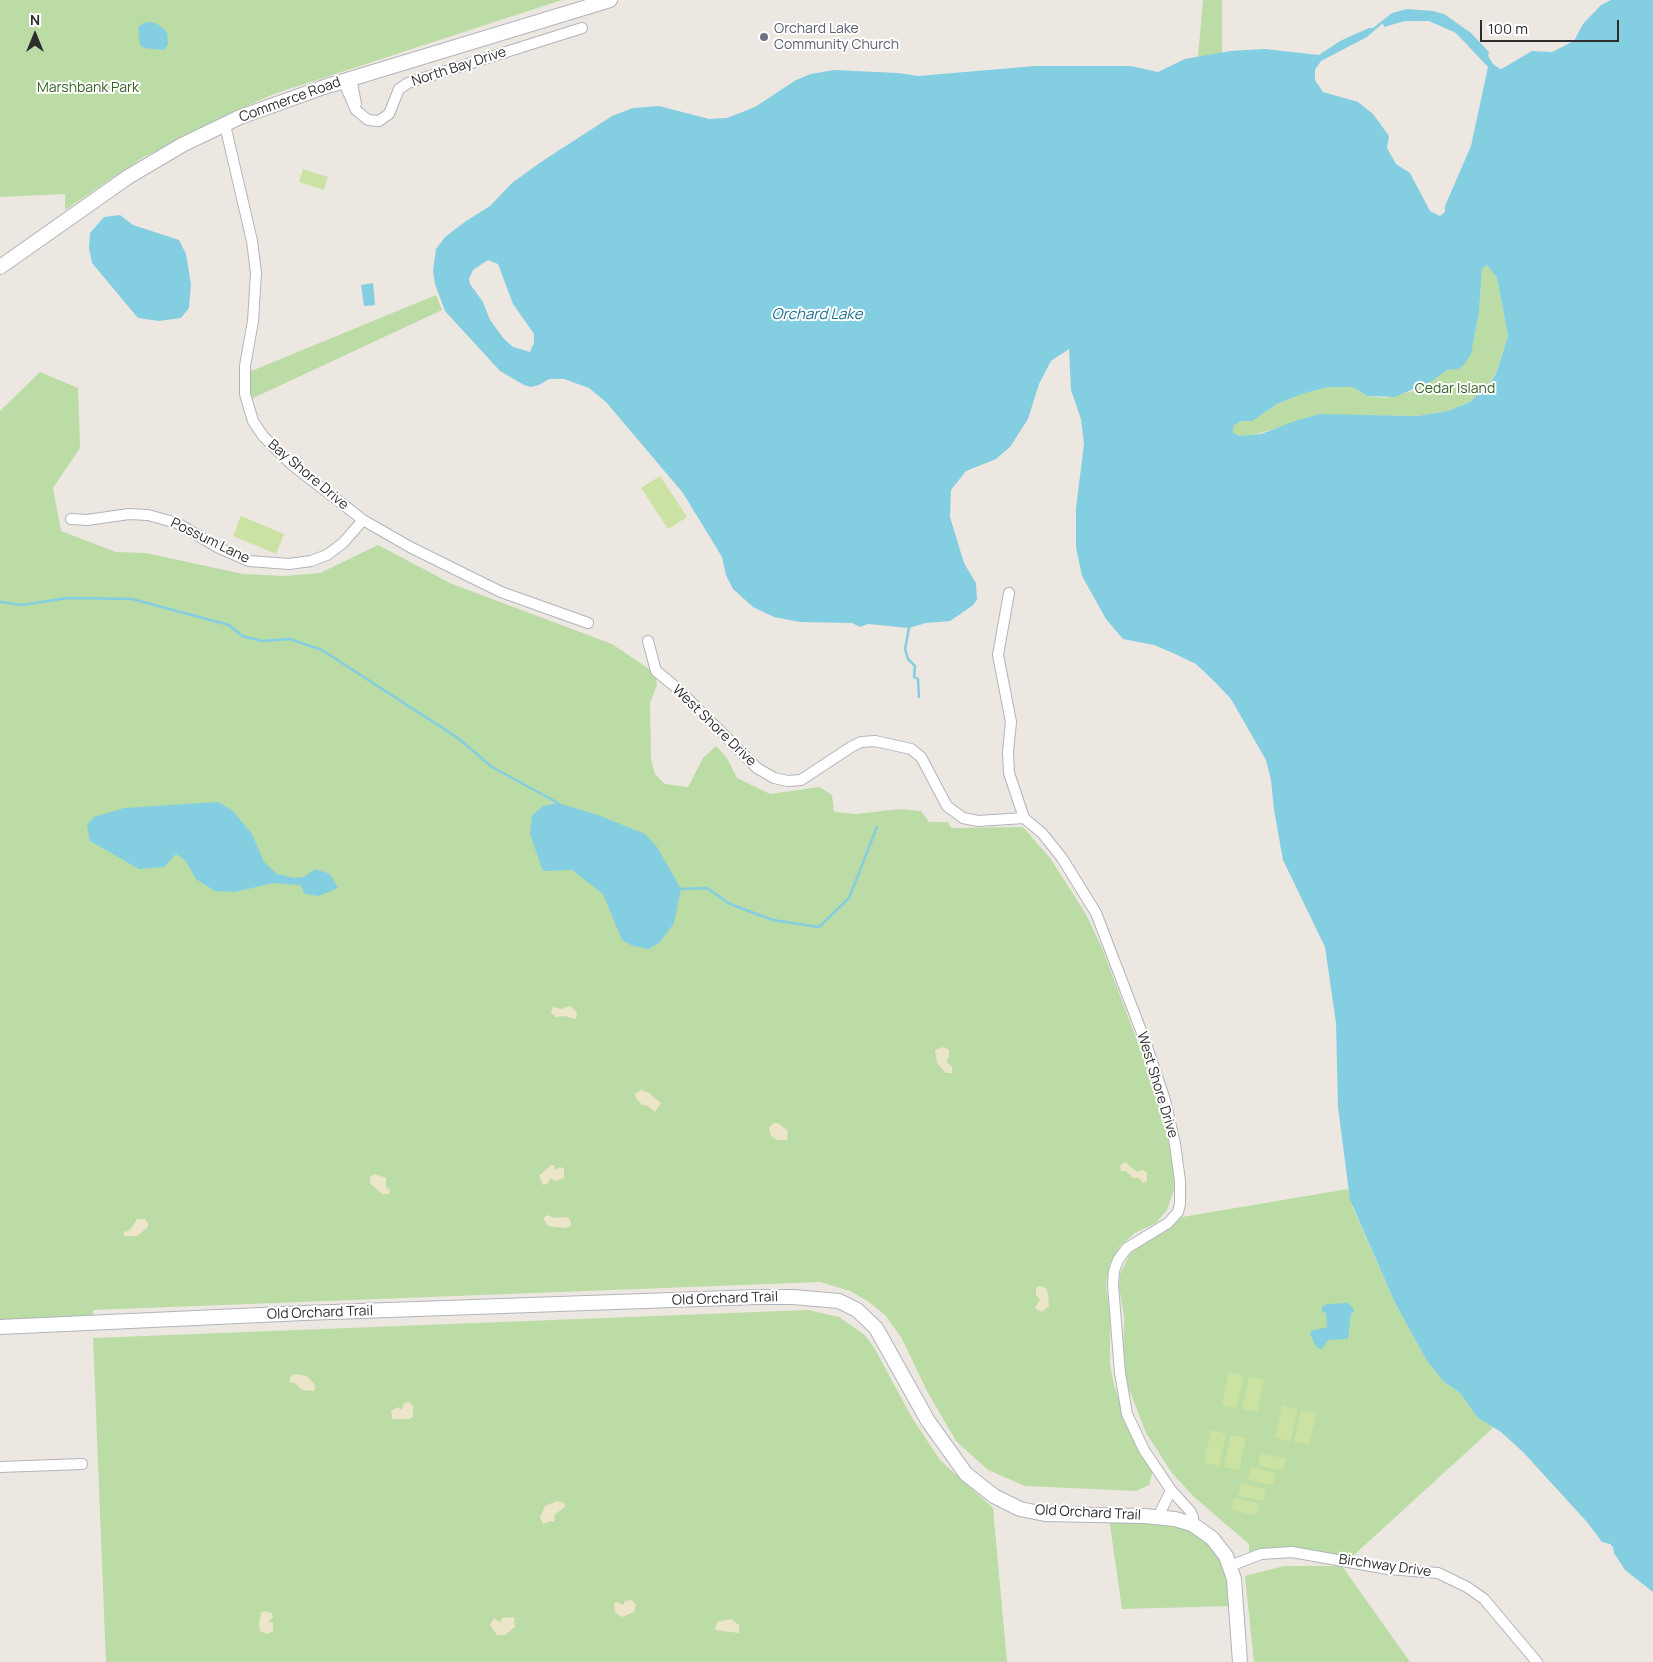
<!DOCTYPE html>
<html>
<head>
<meta charset="utf-8">
<style>
	body { margin:0 }
	#map { position:relative; width:1653px; height:1662px; overflow:hidden; background:#ede7e2; font-family:Manrope,sans-serif }
	canvas { display:block }
	.north { position:absolute; left:10px; top:10px; width:50px; height:50px; -webkit-text-stroke:4px #fff; paint-order:stroke; rotate:0deg; font-size:14px; font-weight:700; line-height:20px; text-align:center; color:#2d2d2d }
	.north::after { content:''; display:block; margin:auto; width:18px; height:22px; background:#2d2d2d; clip-path:polygon(50% 0,100% 100%,50% 72%,0 100%) }
	.scale { position:absolute; left:1480px; top:20px; width:139px; height:22px; box-sizing:border-box; border:2px solid #2d2d2d; border-top:0; padding-left:6px; font-size:15px; line-height:18px; white-space:nowrap; color:#2d2d2d; -webkit-text-stroke:4px #fff; paint-order:stroke }
</style>
</head>
<body>
<div id="map">
<canvas width="1653" height="1662"></canvas>
<div class="north">N</div>
<div class="scale">100 m</div>
</div>
<script>
const c = document.querySelector('canvas').getContext('2d');
c.lineJoin = 'round';
function fill(path, color) { c.fillStyle = color; c.fill(path, 'evenodd'); }
const poly = rows => new Path2D(rows.map(r => 'M' + r).join(''));
function stroke(path, color, width, dash) { c.strokeStyle = color; c.lineWidth = width; c.lineCap = dash ? 'butt' : 'round'; c.setLineDash(dash || []); c.stroke(path); }
function drawText(font, color, halo, rows, align = 'center') {
  c.font = font + ' Manrope,sans-serif'; c.lineWidth = 4; c.setLineDash([]); c.textBaseline = 'middle'; c.strokeStyle = halo; c.fillStyle = color; for (const [text, x, y, turn = 0] of rows) {
    c.save(); c.translate(x, y); c.rotate((+turn || 0) * Math.PI / 180); c.textAlign = isNaN(turn) ? turn : align; if (halo) c.strokeText(text, 0, 0); c.fillText(text, 0, 0); c.restore();
  }
}
fill(poly([
	[0,0,562,0,274,94,233,112,142,158,65,210,65,194,0,197],
	[1203,0,1222,0,1222,53,1198,57],
	[1487,265,1497,278,1508,336,1496,373,1489,384,1470,402,1448,411,1417,416,1350,415,1277,428,1250,436,1241,436,1233,433,1233,426,1241,421,1256,418,1277,404,1302,394,1328,387,1353,387,1367,396,1385,398,1413,391,1447,370,1452,370,1473,345,1479,313,1482,269],
	[436,295,442,310,251,399,249,372],
	[40,372,78,388,80,448,53,488,61,531,116,552,146,553,243,574,284,576,320,573,378,545,452,584,612,644,655,673,657,685,650,703,651,759,655,774,665,784,688,787,703,758,716,746,727,758,737,778,770,794,819,787,832,795,834,812,856,814,900,809,921,811,929,822,948,822,951,828,1023,827,1050,858,1072,892,1087,916,1102,948,1149,1072,1164,1121,1173,1164,1174,1189,1167,1210,1156,1223,1135,1233,1120,1246,1110,1263,1106,1284,1110,1317,1110,1364,1114,1385,1125,1419,1153,1471,1149,1485,1136,1491,1025,1486,988,1470,956,1441,927,1391,901,1337,885,1315,869,1302,850,1291,820,1282,93,1310,93,1324,0,1326,0,411],
	[1348,1189,1352,1206,1395,1303,1427,1361,1443,1381,1460,1393,1477,1417,1494,1427,1342,1566,1410,1662,1254,1662,1245,1576,1284,1566,1338,1566,1331,1561,1283,1548,1249,1553,1249,1544,1194,1497,1172,1473,1146,1433,1128,1386,1123,1361,1124,1316,1119,1287,1120,1274,1130,1254,1141,1245,1166,1231,1182,1211,1182,1217],
	[808,1310,839,1317,865,1335,875,1349,911,1416,940,1460,993,1508,1007,1662,106,1662,93,1338],
	[1109,1518,1178,1522,1227,1558,1231,1606,1122,1609]
]), '#bcdca5');
fill(poly([
	[570,1006,576,1011,577,1016,575,1019,565,1016,555,1017,551,1012,553,1007,561,1009],
	[943,1047,949,1050,949,1057,946,1062,952,1067,952,1073,946,1073,937,1063,935,1050],
	[641,1090,649,1093,661,1103,655,1112,648,1106,642,1105,636,1098,635,1094],
	[773,1123,778,1123,788,1131,787,1140,777,1140,771,1136,769,1128],
	[1125,1162,1137,1172,1142,1170,1147,1172,1147,1181,1143,1183,1139,1178,1133,1178,1126,1171,1121,1171,1120,1166],
	[551,1165,554,1165,555,1170,560,1167,564,1169,564,1178,555,1181,551,1178,548,1183,543,1185,539,1176],
	[375,1174,386,1178,386,1187,390,1190,389,1194,382,1194,370,1183,370,1177],
	[547,1215,554,1218,568,1217,571,1222,571,1226,564,1228,548,1226,543,1218],
	[137,1219,145,1219,148,1223,148,1227,137,1236,124,1236,124,1232,130,1230],
	[1039,1286,1046,1288,1048,1294,1049,1306,1042,1312,1035,1308,1040,1300,1036,1295,1036,1288],
	[296,1374,307,1376,315,1385,314,1391,302,1390,295,1383,289,1382,291,1376],
	[409,1402,413,1406,413,1417,409,1419,392,1419,391,1411,398,1407,402,1410,403,1404],
	[557,1501,564,1503,565,1507,555,1514,554,1522,550,1521,543,1524,540,1517,545,1506],
	[632,1600,636,1605,634,1612,622,1617,615,1613,614,1603,617,1602,623,1605,625,1601],
	[265,1611,272,1613,273,1618,268,1621,273,1623,273,1631,267,1634,260,1631,259,1624,261,1613],
	[514,1617,515,1627,505,1635,497,1635,490,1625,494,1618,500,1623,502,1618],
	[731,1619,739,1625,739,1633,715,1630,717,1622]
]), '#ede5c9');
fill(poly([
	[303,169,328,177,324,190,299,182],
	[660,476,687,517,668,529,641,488],
	[241,516,284,534,276,554,233,536],
	[1229,1372,1244,1376,1237,1408,1222,1405],
	[1249,1377,1264,1380,1257,1412,1242,1409],
	[1282,1405,1297,1409,1290,1441,1275,1438],
	[1301,1410,1317,1413,1309,1445,1294,1442],
	[1211,1430,1226,1434,1219,1466,1204,1463],
	[1231,1435,1246,1438,1239,1470,1224,1467],
	[1261,1453,1286,1459,1283,1471,1258,1466],
	[1251,1467,1276,1473,1273,1485,1248,1480],
	[1241,1483,1266,1489,1263,1501,1238,1496],
	[1234,1498,1259,1503,1256,1516,1231,1510]
]), '#cbe2a3');
fill(poly([
	[1611,0,1653,0,1653,1592,1625,1570,1614,1553,1613,1547,1610,1544,1602,1542,1587,1522,1523,1452,1501,1432,1477,1417,1460,1393,1443,1381,1427,1361,1395,1303,1350,1200,1338,1107,1336,1023,1325,947,1283,860,1274,810,1271,780,1266,760,1231,699,1215,682,1196,664,1173,653,1154,645,1123,639,1106,619,1082,576,1076,547,1076,508,1084,444,1081,419,1071,390,1069,349,1051,361,1039,384,1028,419,1010,447,996,459,966,471,951,490,950,517,964,563,976,583,977,600,972,606,950,621,926,623,909,628,868,624,860,627,852,623,800,622,774,617,753,607,733,589,726,575,722,557,683,493,606,402,589,388,564,379,549,379,539,385,531,387,524,385,500,371,445,311,435,284,433,271,436,249,445,237,466,221,490,206,512,183,541,162,612,116,633,108,659,106,709,119,727,118,755,107,796,80,811,74,834,70,898,73,918,76,1035,66,1131,66,1158,72,1185,59,1230,51,1265,49,1319,55,1340,41,1369,28,1373,28,1392,13,1407,9,1433,11,1444,14,1471,33,1489,52,1488,56,1493,64,1500,69,1503,68,1532,51,1552,52,1574,41,1583,24,1601,5],
	[1405,21,1429,21,1456,33,1488,67,1471,146,1445,206,1445,212,1440,216,1430,211,1410,173,1396,164,1387,148,1389,136,1373,114,1358,102,1323,92,1315,80,1315,70,1321,61,1367,37,1383,23,1384,27],
	[488,260,498,264,513,304,534,334,534,343,530,352,513,347,504,339,490,320,483,302,470,284,469,279,473,270],
	[1487,265,1497,278,1508,336,1496,374,1489,384,1470,402,1448,411,1417,416,1320,414,1295,421,1261,434,1241,436,1233,433,1233,426,1241,421,1252,421,1277,404,1302,394,1328,387,1353,387,1367,396,1395,397,1432,381,1447,370,1458,369,1464,365,1471,354,1479,313,1482,269],
	[151,22,159,25,167,32,168,44,164,50,144,48,140,45,138,28,143,23],
	[120,215,133,225,179,240,186,254,191,284,189,308,181,318,159,321,138,318,92,263,89,248,90,233,104,217],
	[373,283,375,305,364,306,361,285],
	[218,802,232,810,252,834,264,862,277,874,294,878,304,877,315,869,330,874,338,888,319,896,305,894,300,885,273,883,235,892,215,891,196,879,185,860,176,854,164,867,139,869,90,841,87,825,94,817,124,808],
	[558,803,598,815,645,834,657,847,681,889,674,923,660,942,649,949,633,946,622,940,603,894,572,870,543,871,530,834,532,816,543,806],
	[1348,1303,1354,1309,1354,1312,1351,1313,1348,1339,1328,1340,1322,1349,1317,1348,1310,1334,1311,1331,1327,1327,1326,1313,1322,1312,1322,1307,1327,1304]
]), '#83cee1');
stroke(poly([
	[0,602,22,605,67,598,132,599,229,625,242,636,262,641,290,639,322,650,458,738,492,767,558,803],
	[909,628,905,649,908,659,915,666,914,677,918,679,919,697],
	[681,889,707,888,730,904,773,920,819,927,849,898,877,827]
]), '#83cee1', 2.5);
const street = poly([
	[351,78,356,104],
	[343,81,356,110,368,120,379,121,389,114,399,89,408,83,582,28],
	[225,125,252,241,256,273,253,321,245,366,245,394,253,421,263,436,291,464,363,520,410,547,501,592,588,623],
	[71,519,87,520,129,514,148,515,177,523,219,548,249,561,289,564,311,561,327,555,343,543,363,520],
	[1009,593,998,655,1011,722,1008,752,1009,773,1024,818,1042,833,1062,858,1096,913,1145,1041,1165,1100,1175,1144,1180,1181,1180,1204,1178,1212,1168,1223,1127,1248,1118,1260,1114,1271,1113,1285,1120,1373,1127,1414,1144,1450,1171,1490,1190,1511,1193,1517,1192,1524],
	[648,641,656,671,677,688,757,768,774,778,788,781,801,780,851,747,861,742,875,741,911,749,921,757,947,806,963,818,978,821,1024,818],
	[0,1467,82,1464],
	[1158,1517,1171,1490],
	[1230,1566,1261,1554,1292,1552,1388,1569,1438,1573,1467,1587,1484,1599,1537,1662]
]);
const secondary = poly([
	[0,267,128,177,182,145,240,117,324,87,610,0],
	[0,1327,304,1313,757,1297,793,1297,839,1301,857,1310,876,1328,928,1421,966,1474,994,1496,1020,1509,1045,1514,1144,1516,1175,1519,1192,1524,1212,1538,1226,1556,1234,1579,1240,1662]
]);
stroke(street, '#b2b4bb', 12);
stroke(secondary, '#b2b4bb', 16);
stroke(street, '#fff', 10);
stroke(secondary, '#fff', 14);
for (const [x, y, r, color] of [
	[764,37,5,"#6b7280"]
]) { const dot = new Path2D(); dot.arc(x, y, r, 0, 2 * Math.PI); c.fillStyle = color; c.fill(dot); stroke(dot, '#fff', 2); }
drawText('14px', '#5b616d', '#fff', [
	["Orchard Lake",774,29],
	["Community Church",774,45]
], 'left');
drawText('14px', '#2d2d2d', '#fff', [
	["North Bay Drive",459,67,-18],
	["Commerce Road",290,100,-20],
	["Bay Shore Drive",308,475,40],
	["Possum Lane",210,541,26],
	["West Shore Drive",714,726,44],
	["West Shore Drive",1157,1085,73],
	["Old Orchard Trail",725,1299,-2],
	["Old Orchard Trail",320,1313,-2],
	["Old Orchard Trail",1088,1513,3],
	["Birchway Drive",1385,1566,8]
]);
drawText('14px', '#366325', '#fff', [
	["Marshbank Park",88,88],
	["Cedar Island",1455,389]
]);
drawText('italic 15px', '#1f708f', '#fff', [
	["Orchard Lake",817,315]
]);
</script>
</body>
</html>
